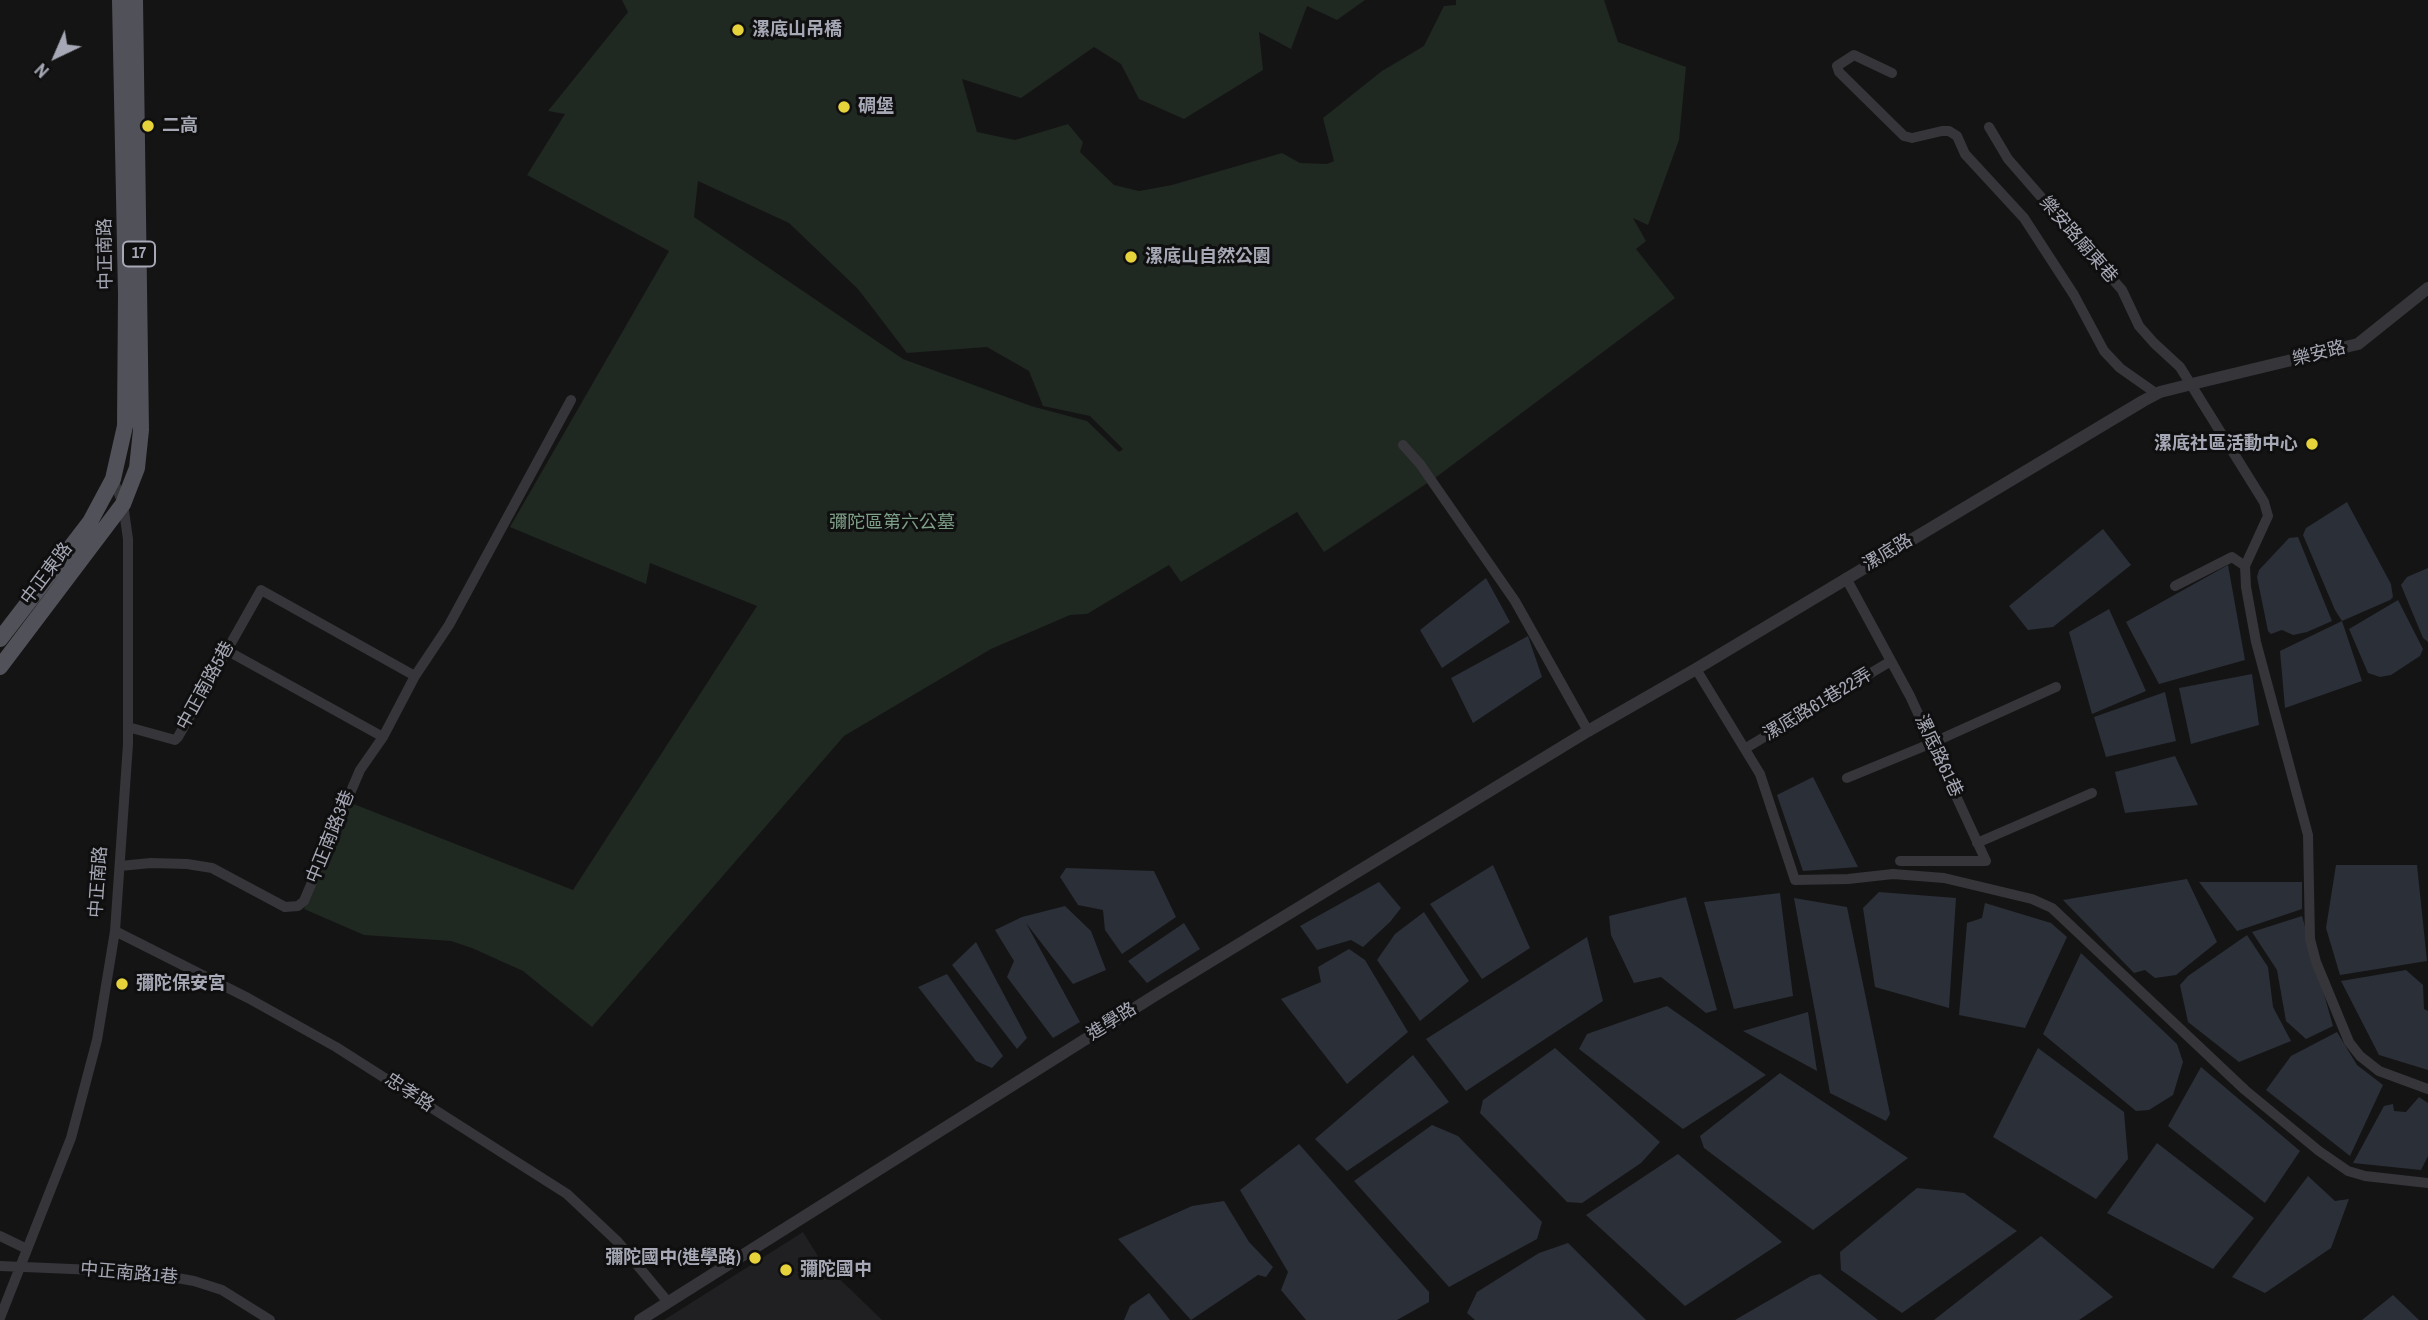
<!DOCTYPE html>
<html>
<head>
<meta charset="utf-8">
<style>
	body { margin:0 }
	#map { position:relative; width:2428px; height:1320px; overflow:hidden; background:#141415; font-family:"Archivo Narrow",sans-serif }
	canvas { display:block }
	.north { position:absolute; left:21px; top:21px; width:70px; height:70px; -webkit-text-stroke:5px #0f0f10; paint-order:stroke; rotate:224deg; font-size:19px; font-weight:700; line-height:28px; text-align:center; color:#a6a8b5 }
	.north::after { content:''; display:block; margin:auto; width:24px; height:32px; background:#a6a8b5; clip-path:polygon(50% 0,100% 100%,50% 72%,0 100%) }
</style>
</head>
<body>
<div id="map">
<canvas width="2428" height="1320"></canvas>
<div class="north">N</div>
</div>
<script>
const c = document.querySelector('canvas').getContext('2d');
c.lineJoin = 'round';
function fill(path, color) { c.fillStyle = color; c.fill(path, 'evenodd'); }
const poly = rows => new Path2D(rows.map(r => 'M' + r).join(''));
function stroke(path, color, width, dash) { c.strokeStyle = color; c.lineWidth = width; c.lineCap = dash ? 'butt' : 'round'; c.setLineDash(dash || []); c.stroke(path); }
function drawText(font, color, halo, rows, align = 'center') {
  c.font = font + ' "Archivo Narrow","Noto Sans TC",sans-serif'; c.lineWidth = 6; c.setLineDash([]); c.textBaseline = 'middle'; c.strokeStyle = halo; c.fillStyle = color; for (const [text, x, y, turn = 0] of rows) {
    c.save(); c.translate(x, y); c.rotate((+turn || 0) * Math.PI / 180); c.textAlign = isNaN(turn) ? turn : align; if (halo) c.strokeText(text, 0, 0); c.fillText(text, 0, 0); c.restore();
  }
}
fill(poly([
	[803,1232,821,1261,882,1320,664,1320]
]), '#202022');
fill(poly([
	[622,0,1365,0,1337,20,1307,6,1291,49,1259,32,1263,70,1184,119,1139,99,1121,64,1094,47,1021,98,962,79,977,132,1015,140,1068,124,1083,142,1080,152,1114,185,1139,191,1172,185,1282,153,1300,163,1327,164,1334,161,1323,118,1382,71,1424,46,1444,6,1456,5,1456,0,1604,0,1618,42,1686,67,1679,140,1648,225,1633,218,1646,241,1636,249,1675,298,1435,478,1324,552,1297,512,1181,582,1169,565,1087,614,1070,615,991,649,844,736,592,1027,523,971,472,948,451,941,364,935,304,909,351,803,573,890,757,606,650,563,646,584,510,527,669,251,527,175,565,114,548,111,628,12],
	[698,181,789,223,858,289,907,353,987,347,1029,371,1043,406,1090,416,1123,449,1119,452,1087,421,1031,406,903,359,694,217]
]), '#202822');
fill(poly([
	[2347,502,2391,584,2393,597,2390,600,2342,621,2362,681,2285,708,2280,651,2342,621,2335,610,2303,535,2306,528],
	[2103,529,2131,565,2053,627,2028,630,2009,606],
	[2298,537,2332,621,2307,632,2293,635,2282,630,2271,634,2268,631,2257,577,2259,570,2289,538],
	[2228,565,2245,660,2159,684,2126,622],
	[2428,568,2428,642,2423,638,2401,585,2407,577],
	[1486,578,1510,622,1442,668,1420,630],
	[2398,600,2423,649,2420,656,2391,675,2380,677,2368,673,2349,629],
	[2109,609,2146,691,2092,714,2069,632],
	[1528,636,1542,677,1473,723,1451,678],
	[2252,674,2259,725,2191,744,2179,688],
	[2165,692,2176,741,2106,757,2094,717],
	[2175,756,2198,805,2125,813,2115,772],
	[1813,777,1858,867,1803,871,1777,795],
	[1493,865,1530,948,1482,979,1430,904],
	[2336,865,2417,865,2427,961,2340,975,2326,928],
	[1066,868,1154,871,1176,917,1122,954,1105,930,1103,910,1078,905,1060,877],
	[2187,879,2217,942,2176,975,2155,978,2145,970,2134,973,2063,900],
	[1379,882,1401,908,1390,922,1363,947,1351,940,1317,950,1300,926],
	[2199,882,2302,882,2302,909,2237,931],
	[1879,892,1956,898,1949,1008,1875,987,1863,908],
	[1780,893,1793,996,1734,1009,1704,902],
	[1686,897,1717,1010,1706,1013,1661,977,1634,983,1611,935,1609,916],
	[1794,898,1847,907,1890,1114,1886,1121,1830,1093],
	[1985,903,2051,923,2067,937,2025,1028,1959,1015,1967,923,1982,918],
	[1065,906,1091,931,1106,970,1073,984,1026,923,1080,1022,1053,1038,1007,977,1014,961,995,930,1022,917],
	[1424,912,1469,981,1420,1021,1377,960,1395,934],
	[2302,916,2333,1026,2306,1039,2286,1021,2277,970,2252,932],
	[1184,923,1200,949,1147,983,1128,961],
	[2247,935,2268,967,2273,1007,2291,1041,2239,1062,2188,1022,2180,985,2188,976],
	[1587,937,1603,1001,1466,1091,1426,1039],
	[976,942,1027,1038,1017,1049,952,965],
	[1349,949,1365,960,1408,1032,1347,1084,1281,999,1321,982,1318,967],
	[2081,953,2177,1044,2183,1062,2173,1095,2149,1110,2136,1111,2043,1034],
	[2406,970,2423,985,2424,1009,2428,1011,2428,1070,2379,1055,2341,981],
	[947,974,1003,1056,992,1068,976,1061,918,987],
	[1667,1006,1766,1075,1683,1129,1579,1049,1587,1034],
	[1808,1012,1817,1071,1743,1031],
	[2337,1032,2357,1065,2383,1085,2350,1156,2266,1090,2291,1056],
	[1555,1048,1660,1142,1641,1163,1582,1203,1567,1202,1480,1113,1483,1100],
	[2038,1048,2124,1112,2128,1159,2096,1199,1993,1137],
	[1413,1055,1449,1102,1347,1171,1315,1139],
	[2201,1067,2300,1151,2265,1203,2168,1126],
	[1780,1073,1908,1158,1813,1230,1704,1148,1700,1136],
	[2419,1097,2428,1103,2428,1156,2421,1170,2353,1163,2384,1106,2393,1104,2394,1111,2406,1112],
	[1432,1125,1458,1136,1542,1222,1537,1239,1449,1287,1354,1181],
	[2157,1143,2254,1218,2213,1269,2107,1213],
	[1299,1144,1429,1292,1429,1302,1397,1320,1306,1320,1281,1290,1288,1272,1240,1190],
	[1678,1154,1782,1242,1685,1306,1586,1215],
	[2308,1176,2335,1201,2349,1199,2331,1248,2265,1293,2232,1277],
	[1917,1188,1964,1193,2017,1231,1902,1313,1841,1270,1840,1252],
	[1224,1201,1249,1242,1273,1267,1266,1277,1258,1275,1191,1320,1118,1239,1192,1206],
	[2041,1236,2113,1297,2079,1320,1934,1320],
	[1568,1243,1646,1320,1475,1320,1467,1313,1477,1292,1539,1253],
	[1820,1274,1878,1320,1735,1320,1811,1276],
	[1149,1293,1170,1320,1124,1320,1130,1306],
	[2393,1295,2419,1320,2362,1320]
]), '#2b2f38');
stroke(poly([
	[1892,73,1854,55,1837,66,1839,72,1904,136,1912,138,1942,131,1949,131,1957,136,1965,154,2024,218,2074,295,2104,351,2120,368,2157,394],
	[1989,127,2008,159,2122,290,2139,326,2154,343,2180,367,2264,502,2268,516,2245,566,2232,557,2175,586],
	[1403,445,1420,464,1515,601,1588,731],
	[2245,566,2246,587,2256,642,2308,835,2310,939,2316,962,2349,1042,2360,1056,2379,1071,2428,1089],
	[1846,578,1910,696,1986,861,1900,861],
	[226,650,383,737],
	[1696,669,1760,774,1795,880,1848,879,1893,874,1944,878,2032,899,2052,908,2245,1090,2319,1151,2348,1171,2365,1176,2428,1183],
	[128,727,175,740,178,737,261,590,415,676],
	[1746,748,1891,661],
	[1847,778,1932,743,2056,687],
	[1977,843,2092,793],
	[120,866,151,863,187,864,212,868,285,907,298,906,304,901,360,770,383,737,415,676,449,625,571,400],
	[115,931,248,998,336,1047,567,1194,618,1242,668,1302],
	[0,1236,27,1249],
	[0,1266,143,1272,194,1281,222,1290,270,1320],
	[0,1318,71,1138,97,1040,115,931,128,744,128,539,123,504,113,479]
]), '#35353a', 10);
stroke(poly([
	[640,1320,1154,996,1588,731,1696,669,2143,401,2160,392,2192,384,2358,344,2428,288]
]), '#35353a', 12);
stroke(poly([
	[0,639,90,522,113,479,125,426,126,294,120,0],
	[0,667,123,504,137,468,141,430,135,0]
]), '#515159', 16);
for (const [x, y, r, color] of [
	[738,30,7,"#e6d23b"],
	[844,107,7,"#e6d23b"],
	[148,126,7,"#e6d23b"],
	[1131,257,7,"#e6d23b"],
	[2312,444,7,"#e6d23b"],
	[122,984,7,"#e6d23b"],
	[755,1258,7,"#e6d23b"],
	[786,1270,7,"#e6d23b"]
]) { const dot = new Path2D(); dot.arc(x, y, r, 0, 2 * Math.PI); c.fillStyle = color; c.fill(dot); stroke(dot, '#0f0f10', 2.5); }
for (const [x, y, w] of [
	[139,254,32]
]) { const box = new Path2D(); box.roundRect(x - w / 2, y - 12.5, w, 25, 5); c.fillStyle = '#0f0f10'; c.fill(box); stroke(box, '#a6a8b5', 2); }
drawText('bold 16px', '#a6a8b5', null, [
	["17",139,254]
]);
drawText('bold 18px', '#a6a8b5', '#0f0f10', [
	["漯底山吊橋",752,30],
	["碉堡",858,107],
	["二高",162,126],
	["漯底山自然公園",1145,257],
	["漯底社區活動中心",2298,444,"right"],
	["彌陀保安宮",136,984],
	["彌陀國中(進學路)",741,1258,"right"],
	["彌陀國中",800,1270]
], 'left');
drawText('18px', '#a6a8b5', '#0f0f10', [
	["樂安路廟東巷",2078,240,49],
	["中正南路",106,254,-91],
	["樂安路",2319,354,-14],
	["漯底路",1888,553,-31],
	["中正東路",47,574,-53],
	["中正南路5巷",206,686,-61],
	["漯底路61巷22弄",1818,705,-31],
	["漯底路61巷",1938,756,65],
	["中正南路3巷",331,837,-68],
	["中正南路",99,882,-86],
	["進學路",1112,1022,-32],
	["忠孝路",409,1093,33],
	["中正南路1巷",129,1274,5]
]);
drawText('18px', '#7e9f87', '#0f0f10', [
	["彌陀區第六公墓",892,523]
]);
</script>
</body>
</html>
